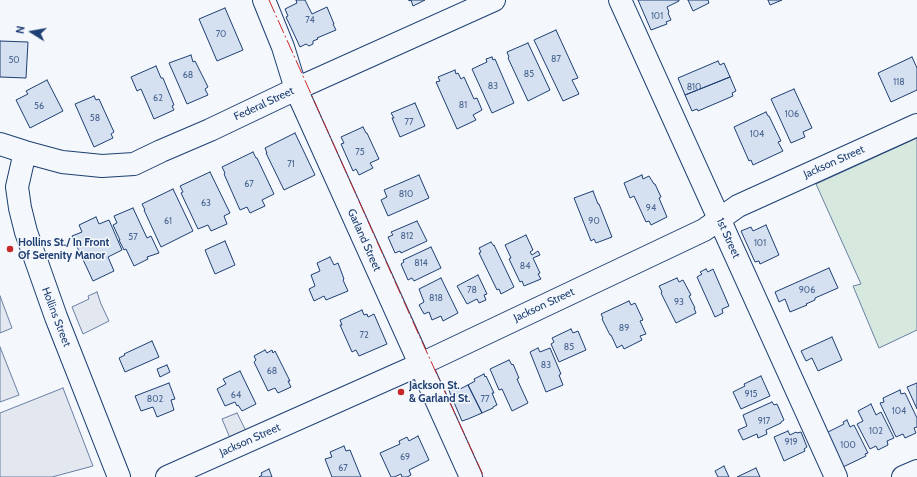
<!DOCTYPE html>
<html>
<head>
<meta charset="utf-8">
<style>
	body { margin:0 }
	#map { position:relative; width:917px; height:477px; overflow:hidden; background:#f4f7fb; font-family:Cabin,sans-serif }
	canvas { display:block }
	.north { position:absolute; left:12px; top:12px; width:40px; height:40px; -webkit-text-stroke:3px #f4f7fb; paint-order:stroke; rotate:281deg; font-size:11px; font-weight:700; line-height:16px; text-align:center; color:#1d3f73 }
	.north::after { content:''; display:block; margin:auto; width:14px; height:18px; background:#1d3f73; clip-path:polygon(50% 0,100% 100%,50% 72%,0 100%) }
</style>
</head>
<body>
<div id="map">
<canvas width="917" height="477"></canvas>
<div class="north">N</div>
</div>
<script>
const c = document.querySelector('canvas').getContext('2d');
c.lineJoin = 'round';
function fill(path, color) { c.fillStyle = color; c.fill(path, 'evenodd'); }
const poly = rows => new Path2D(rows.map(r => 'M' + r).join(''));
function stroke(path, color, width, dash) { c.strokeStyle = color; c.lineWidth = width; c.lineCap = dash ? 'butt' : 'round'; c.setLineDash(dash || []); c.stroke(path); }
function drawText(font, color, halo, rows, align = 'center') {
  c.font = font + ' Cabin,sans-serif'; c.lineWidth = 3; c.setLineDash([]); c.textBaseline = 'middle'; c.strokeStyle = halo; c.fillStyle = color; for (const [text, x, y, turn = 0] of rows) {
    c.save(); c.translate(x, y); c.rotate((+turn || 0) * Math.PI / 180); c.textAlign = isNaN(turn) ? turn : align; if (halo) c.strokeText(text, 0, 0); c.fillText(text, 0, 0); c.restore();
  }
}
const green = poly([
	[917,138,917,330,879,348,853,286,861,284,816,184,917,138]
]);
fill(green, '#d7e8df');
stroke(green, '#687fa3', 1);
const parking = poly([
	[97,292,101,304,109,321,83,334,72,307,89,299,88,296,97,292],
	[0,296,12,328,0,333,0,296],
	[0,347,19,395,0,402,0,347],
	[63,388,93,466,52,477,0,477,0,413,63,388],
	[237,413,246,431,230,438,222,419,237,413]
]);
fill(parking, '#e3e8f0');
stroke(parking, '#687fa3', 1);
const building = poly([
	[296,0,305,0,312,14,327,7,334,24,333,24,336,30,317,38,318,39,313,41,313,44,309,46,306,44,300,47,286,17,288,16,285,9,297,3,296,0],
	[409,0,425,0,413,6,411,0,409,1,409,0],
	[638,0,679,0,679,1,667,7,669,12,668,13,671,20,666,22,667,24,651,30,638,0],
	[688,0,708,0,709,3,693,11,688,0],
	[768,0,782,0,770,5,768,0],
	[225,8,243,50,217,61,199,19,225,8],
	[556,30,578,78,572,80,579,94,563,101,534,40,556,30],
	[0,41,28,42,26,78,0,77,0,41],
	[528,43,550,90,528,101,508,58,509,57,507,52,528,43],
	[191,55,193,62,195,61,208,87,205,89,208,95,187,104,169,63,191,55],
	[492,57,493,60,495,59,514,103,492,113,472,69,487,62,486,59,492,57],
	[912,57,917,68,917,90,891,102,878,73,912,57],
	[718,61,720,65,724,63,730,77,685,95,678,78,718,61],
	[156,66,161,78,163,78,174,105,172,106,174,110,154,119,141,89,137,91,131,77,156,66],
	[455,70,456,74,458,73,461,79,464,77,474,99,477,98,482,110,473,115,476,120,457,129,436,82,440,81,438,77,455,70],
	[730,77,736,91,732,93,733,96,698,111,697,109,692,111,685,95,730,77],
	[47,80,63,111,30,128,16,100,28,94,26,91,47,80],
	[794,89,812,128,803,132,805,137,791,143,771,99,794,89],
	[94,96,96,100,99,99,114,132,111,134,113,138,94,147,75,104,94,96],
	[415,103,425,126,400,137,392,118,394,118,391,113,415,103],
	[766,112,768,116,769,116,781,141,778,142,783,151,753,165,751,160,749,161,734,127,766,112],
	[363,127,366,133,367,133,379,159,370,163,373,168,359,175,356,169,353,171,341,144,344,143,341,137,363,127],
	[295,133,315,175,284,190,266,153,267,153,265,148,295,133],
	[253,152,256,158,257,158,274,194,262,200,265,206,250,213,247,207,240,210,224,174,225,173,222,167,253,152],
	[210,172,230,213,224,216,227,224,211,231,208,225,198,229,181,193,183,192,180,186,210,172],
	[419,175,429,198,388,216,381,200,387,197,384,190,419,175],
	[642,175,643,179,649,176,654,184,655,184,661,197,659,198,667,217,651,225,649,221,646,222,634,196,630,198,624,183,642,175],
	[173,189,193,231,161,247,144,210,145,210,142,204,173,189],
	[593,191,598,204,599,204,612,237,596,243,594,239,591,241,574,198,593,191],
	[133,208,147,238,151,236,159,253,147,257,148,259,134,266,126,249,124,250,119,240,120,240,113,225,117,223,114,216,133,208],
	[96,217,99,224,109,220,122,250,108,257,114,271,93,281,72,236,82,232,79,225,96,217],
	[417,221,427,241,401,253,400,251,395,253,388,237,393,235,391,232,417,221],
	[766,225,779,255,760,264,759,261,755,262,741,231,751,227,753,231,766,225],
	[526,235,533,250,530,252,532,255,538,251,540,255,533,258,540,273,538,274,541,279,524,286,522,281,520,282,509,259,511,258,505,245,526,235],
	[225,241,235,265,215,274,205,250,225,241],
	[491,242,494,246,494,245,514,287,501,294,499,289,497,290,479,253,481,252,479,248,491,242],
	[431,247,441,268,414,281,412,278,408,280,401,264,404,262,403,260,431,247],
	[330,257,334,265,338,263,344,279,343,280,348,291,326,300,324,296,314,301,309,289,315,286,311,275,320,271,317,263,330,257],
	[829,268,838,288,815,298,815,300,806,304,807,305,790,312,785,299,779,302,775,292,829,268],
	[706,269,708,272,713,269,729,306,722,309,723,313,715,317,697,277,702,274,700,272,706,269],
	[478,275,487,294,484,295,486,300,479,303,477,299,467,304,457,286,478,275],
	[441,278,458,313,443,321,441,316,432,320,429,312,424,314,419,305,424,302,419,289,441,278],
	[677,278,679,282,683,280,691,295,689,296,695,308,694,308,696,313,676,323,661,293,662,292,659,286,677,278],
	[629,301,631,305,635,303,643,320,640,321,646,334,640,336,642,340,624,349,622,345,617,348,611,335,610,335,602,319,603,318,601,314,629,301],
	[362,310,364,315,367,314,368,317,374,314,387,344,359,356,356,350,352,352,340,325,342,325,340,320,362,310],
	[571,329,573,333,578,331,586,350,559,362,551,344,554,342,552,338,571,329],
	[832,337,842,360,818,371,812,358,806,361,801,351,832,337],
	[152,341,159,357,125,372,119,358,125,355,124,354,152,341],
	[538,348,540,352,550,348,561,374,559,375,563,385,546,392,530,352,538,348],
	[265,350,267,353,272,350,273,353,275,351,290,381,288,381,291,387,278,393,275,388,268,391,254,362,256,360,254,356,265,350],
	[509,360,512,365,513,364,519,378,517,379,528,403,512,411,502,389,499,390,490,369,509,360],
	[167,365,170,372,160,377,157,369,167,365],
	[240,371,256,404,242,411,238,405,237,406,235,402,225,406,217,389,226,384,223,379,240,371],
	[484,374,485,377,486,376,494,393,492,393,497,405,493,407,493,408,482,413,468,385,475,381,474,379,484,374],
	[761,376,770,396,741,409,733,392,745,386,744,384,761,376],
	[169,383,175,399,171,400,174,410,157,417,153,407,141,411,135,396,169,383],
	[917,383,917,409,907,387,917,383],
	[468,385,482,413,468,419,462,421,450,393,449,390,458,386,460,389,468,385],
	[900,390,901,394,905,393,917,418,917,427,914,428,916,433,905,438,903,434,896,437,880,403,884,402,883,398,900,390],
	[772,402,774,405,777,404,784,420,781,422,781,423,766,430,767,434,758,438,757,434,743,440,738,430,747,426,743,415,772,402],
	[871,404,876,415,881,412,894,438,887,441,888,445,878,450,876,446,870,449,857,424,863,421,858,411,871,404],
	[847,420,850,427,854,425,868,453,865,454,866,456,843,467,826,433,844,424,843,422,847,420],
	[788,431,790,435,796,432,797,433,801,432,807,447,804,449,805,451,784,461,774,437,788,431],
	[418,436,429,460,409,470,411,475,407,477,402,477,401,474,394,477,391,477,380,453,400,444,399,441,407,437,409,441,418,436],
	[344,446,346,451,350,450,361,477,332,477,325,459,332,457,330,452,344,446],
	[724,466,729,477,718,477,715,471,724,466],
	[756,468,760,477,737,477,756,468],
	[269,469,272,477,259,477,262,475,261,473,269,469]
]);
fill(building, '#d5e0f0');
stroke(building, '#1d3f73', 1);
const minor = poly([
	[264,0,283,47,296,89,471,477],
	[620,0,836,477],
	[0,144,25,152,62,162,102,166,134,164,161,151,210,130,296,89,494,0],
	[25,152,17,187,20,208,26,232,56,317,119,477],
	[167,477,421,364,704,230,738,206,917,125],
	[903,477,917,471]
]);
stroke(minor, '#1d3f73', 24);
stroke(minor, '#f4f7fb', 22);
stroke(poly([
	[269,0,418,333,484,477]
]), '#c62828', 1, [14, 3, 2, 3]);
for (const [x, y, r, color] of [
	[10,249,4,"#c62828"],
	[401,392,4,"#c62828"]
]) { const dot = new Path2D(); dot.arc(x, y, r, 0, 2 * Math.PI); c.fillStyle = color; c.fill(dot); stroke(dot, '#f4f7fb', 1.5); }
drawText('9px', '#4b6792', null, [
	["101",657,16],
	["74",310,20],
	["70",221,34],
	["87",556,59],
	["50",14,60],
	["85",529,74],
	["68",188,75],
	["118",899,82],
	["83",493,86],
	["810",694,87],
	["62",158,98],
	["81",463,105],
	["56",39,106],
	["106",792,114],
	["58",95,118],
	["77",409,122],
	["104",757,134],
	["75",360,152],
	["71",291,164],
	["67",249,184],
	["810",406,194],
	["63",206,203],
	["94",651,208],
	["61",168,221],
	["90",594,221],
	["812",407,236],
	["57",133,237],
	["101",760,243],
	["814",421,263],
	["84",525,266],
	["78",472,290],
	["906",807,290],
	["818",436,298],
	["93",679,302],
	["89",624,328],
	["72",364,335],
	["85",569,347],
	["83",546,365],
	["68",272,371],
	["915",751,394],
	["64",236,395],
	["802",155,399],
	["77",485,399],
	["104",899,411],
	["917",764,421],
	["102",876,431],
	["919",791,442],
	["100",848,445],
	["69",405,457],
	["67",343,468]
]);
drawText('11px', '#1d3f73', '#f4f7fb', [
	["Federal Street",264,104,-25],
	["Jackson Street",834,162,-24],
	["1st Street",728,238,66],
	["Garland Street",364,240,66],
	["Jackson Street",544,305,-25],
	["Hollins Street",56,317,69],
	["Jackson Street",250,440,-24]
]);
drawText('bold 11px', '#1d3f73', '#f4f7fb', [
	["Hollins St./ In Front",18,243],
	["Of Serenity Manor",18,256],
	["Jackson St.",409,386],
	["& Garland St.",409,399]
], 'left');
</script>
</body>
</html>
